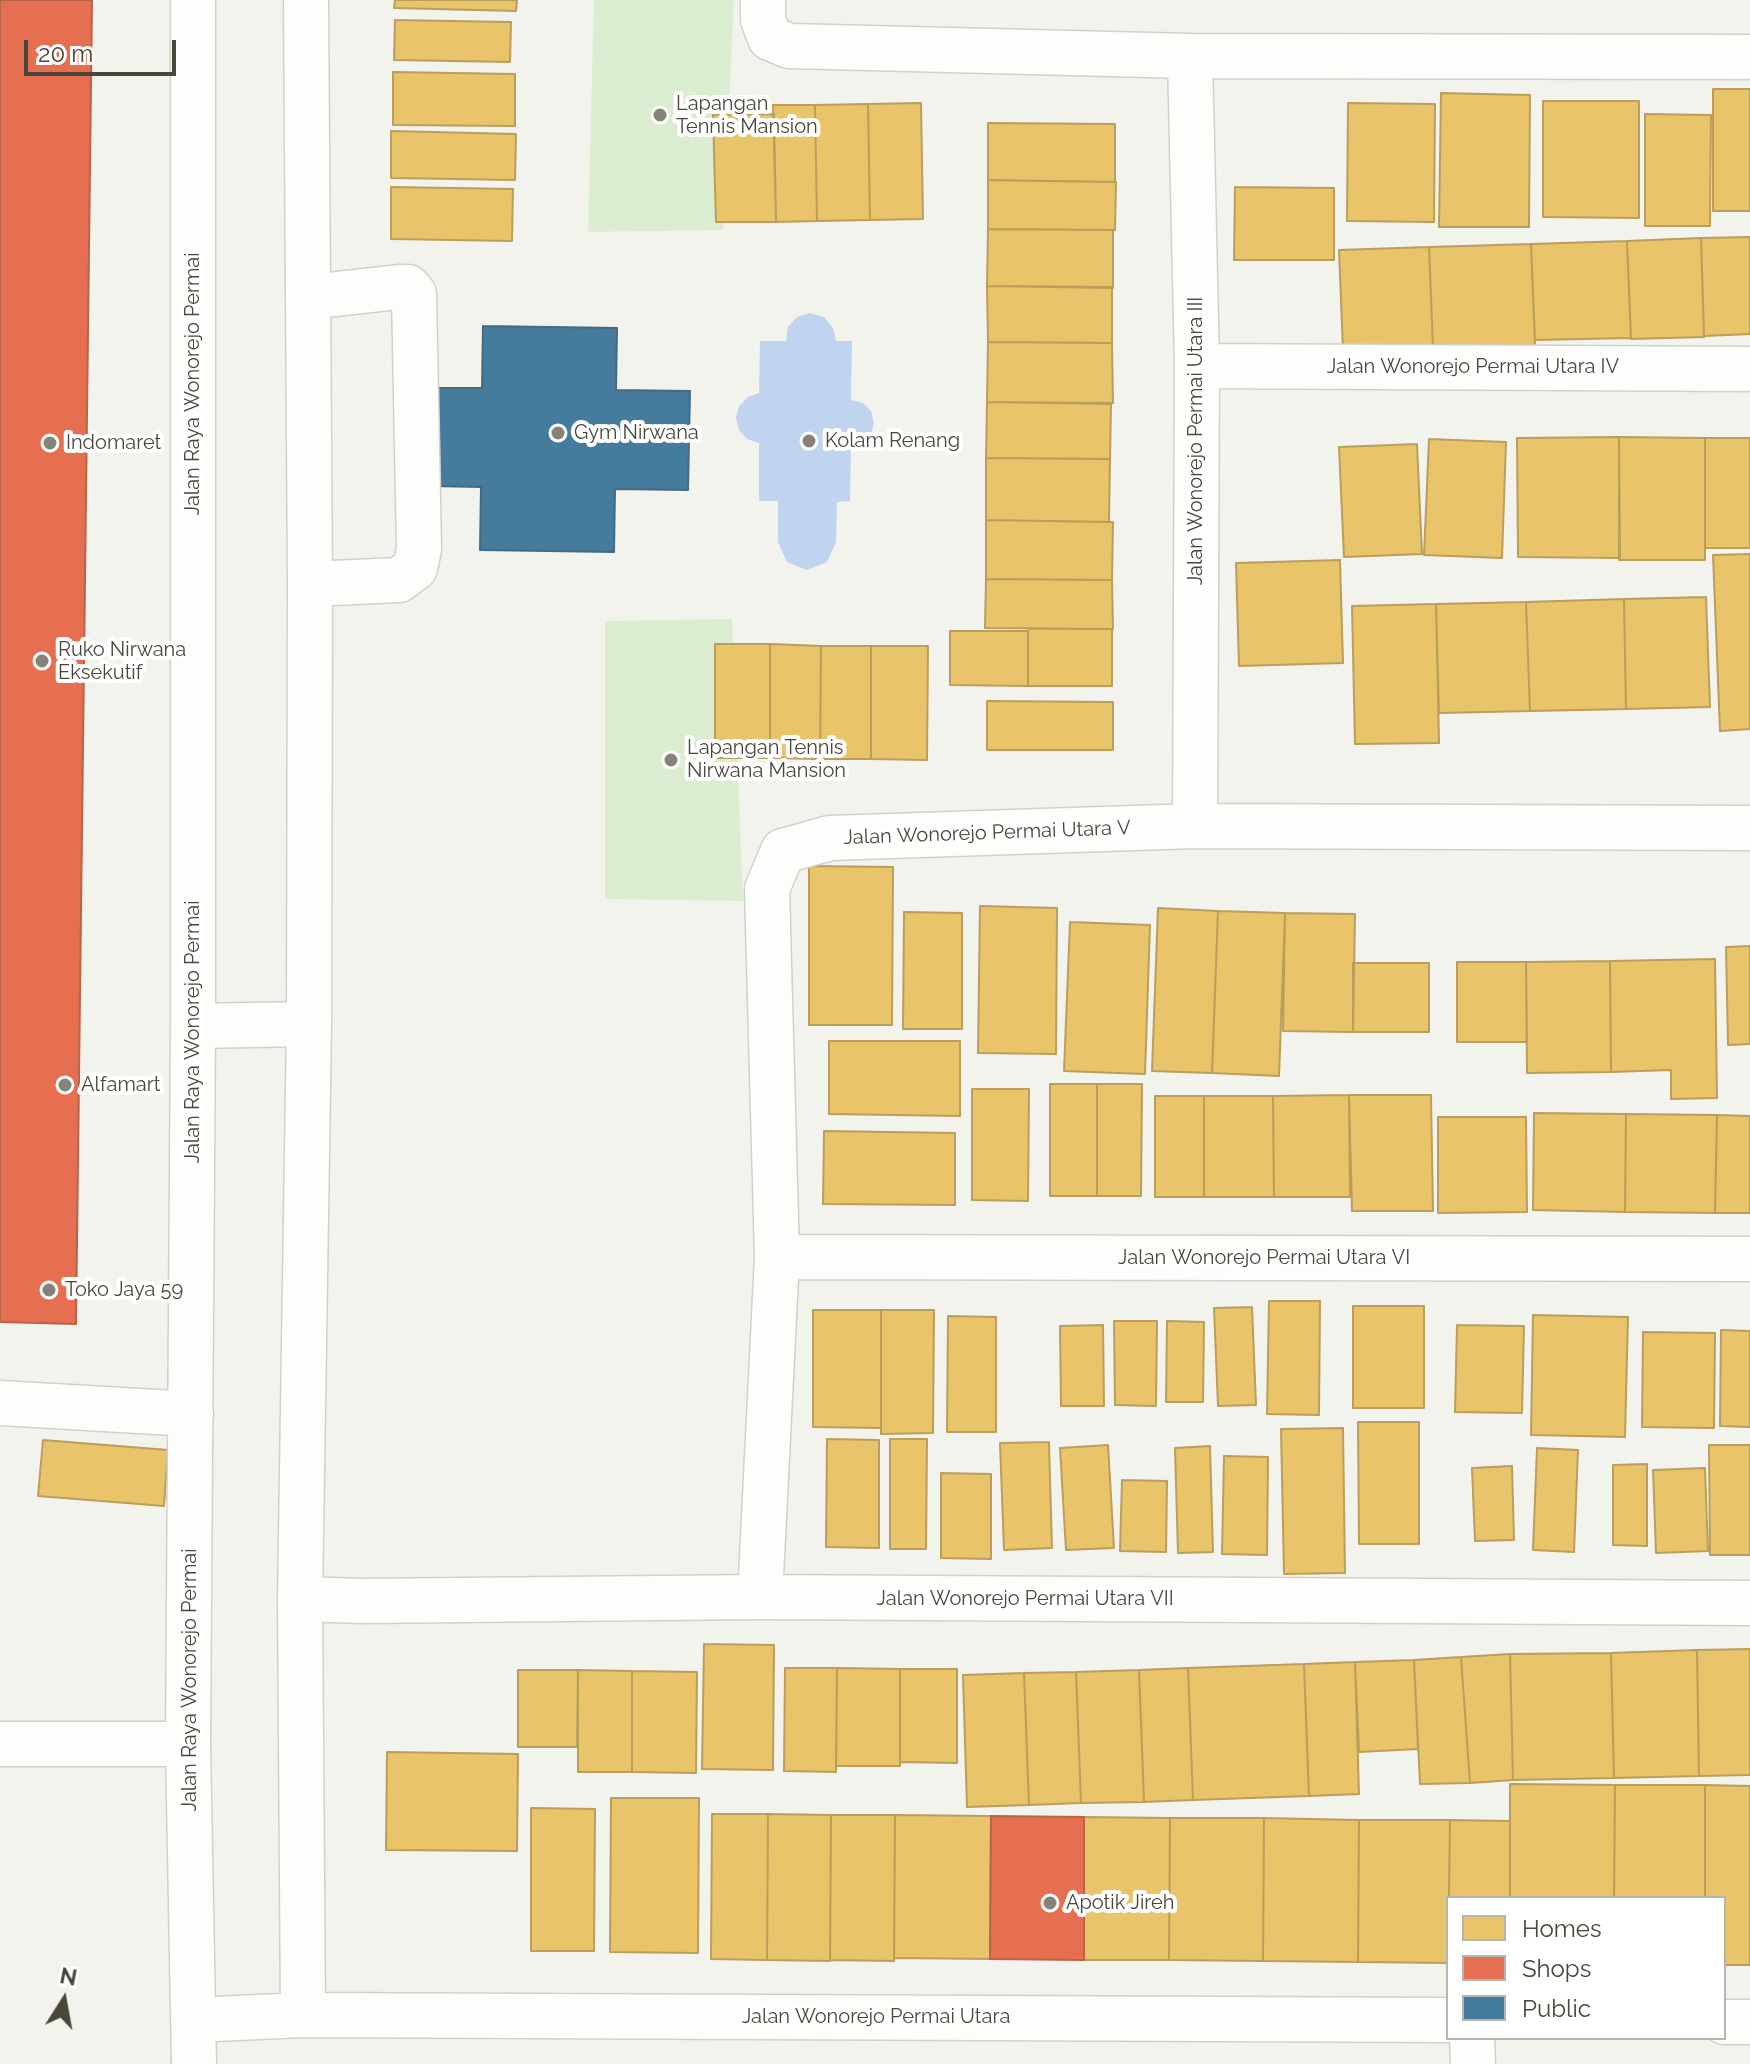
<!DOCTYPE html>
<html>
<head>
<meta charset="utf-8">
<style>
	body { margin:0 }
	#map { position:relative; width:1750px; height:2064px; overflow:hidden; background:#f3f3ee; font-family:Raleway,sans-serif }
	canvas { display:block }
	.legend { position:absolute; left:1446px; top:1896px; width:280px; height:144px; box-sizing:border-box; background:#fff; border:2px solid #b7b5b0; margin:0; padding:10px 14px; list-style:none; font-size:24px; color:#4a473a }
	.legend li { display:flex; align-items:center; gap:16px; height:40px }
	.legend b { width:40px; border:2px solid #b7b5b0 }
	.north { position:absolute; left:24px; top:1960px; width:80px; height:80px; -webkit-text-stroke:6px #fff; paint-order:stroke; rotate:11deg; font-size:22px; font-weight:700; line-height:32px; text-align:center; color:#4a473a }
	.north::after { content:''; display:block; margin:auto; width:28px; height:36px; background:#4a473a; clip-path:polygon(50% 0,100% 100%,50% 72%,0 100%) }
	.scale { position:absolute; left:24px; top:40px; width:152px; height:36px; box-sizing:border-box; border:4px solid #4a473a; border-top:0; padding-left:10px; font-size:24px; line-height:28px; white-space:nowrap; color:#4a473a; -webkit-text-stroke:6px #fff; paint-order:stroke }
</style>
</head>
<body>
<div id="map">
<canvas width="1750" height="2064"></canvas>
<ul class="legend">
<li><b style="height:22px;background:#e9c46a"></b>Homes</li>
<li><b style="height:22px;background:#e76f51"></b>Shops</li>
<li><b style="height:22px;background:#457b9d"></b>Public</li>
</ul>
<div class="north">N</div>
<div class="scale">20 m</div>
</div>
<script>
const c = document.querySelector('canvas').getContext('2d');
c.lineJoin = 'round';
function fill(path, color) { c.fillStyle = color; c.fill(path, 'evenodd'); }
const poly = rows => new Path2D(rows.map(r => 'M' + r).join(''));
function stroke(path, color, width, dash) { c.strokeStyle = color; c.lineWidth = width; c.lineCap = dash ? 'butt' : 'round'; c.setLineDash(dash || []); c.stroke(path); }
function drawText(font, color, halo, rows, align = 'center') {
  c.font = font + ' Raleway,sans-serif'; c.lineWidth = 8; c.setLineDash([]); c.textBaseline = 'middle'; c.strokeStyle = halo; c.fillStyle = color; for (const [text, x, y, turn = 0] of rows) {
    c.save(); c.translate(x, y); c.rotate((+turn || 0) * Math.PI / 180); c.textAlign = isNaN(turn) ? turn : align; if (halo) c.strokeText(text, 0, 0); c.fillText(text, 0, 0); c.restore();
  }
}
fill(poly([
	[594,0,734,0,723,230,588,232],
	[732,619,743,901,605,899,605,621]
]), '#dbedd0');
fill(poly([
	[810,313,824,317,833,328,836,341,852,341,851,400,863,403,871,411,874,423,871,434,863,443,851,445,850,501,837,502,836,542,827,562,807,570,787,562,778,542,778,501,759,501,759,443,747,439,739,430,736,418,739,406,748,397,759,393,760,341,786,341,788,327,797,317]
]), '#c1d4ef');
const homes = poly([
	[395,0,517,0,516,11,394,8,395,0],
	[395,20,511,22,510,62,394,60,395,20],
	[393,72,515,74,515,126,393,125,393,72],
	[1713,89,1750,89,1750,211,1713,211,1713,89],
	[1441,93,1530,95,1529,227,1439,227,1441,93],
	[1543,101,1639,101,1639,218,1543,217,1543,101],
	[921,103,923,219,870,220,868,104,921,103],
	[1348,103,1435,104,1434,222,1347,221,1348,103],
	[868,104,870,220,817,221,815,105,868,104],
	[773,105,815,105,817,221,776,222,773,105],
	[774,114,776,222,716,222,713,115,774,114],
	[1645,114,1711,115,1710,226,1645,226,1645,114],
	[988,123,1115,124,1115,182,988,180,988,123],
	[391,131,516,134,515,180,391,178,391,131],
	[988,180,1116,182,1115,230,988,229,988,180],
	[391,187,513,189,512,241,391,239,391,187],
	[1235,187,1334,188,1334,260,1234,260,1235,187],
	[988,229,1113,230,1113,288,987,286,988,229],
	[1750,237,1750,334,1704,336,1701,238,1750,237],
	[1701,238,1704,337,1631,339,1627,241,1701,238],
	[1627,241,1631,338,1535,340,1531,244,1627,241],
	[1531,244,1535,346,1433,349,1429,247,1531,244],
	[1429,247,1433,347,1343,350,1339,250,1429,247],
	[987,286,1112,287,1112,343,988,342,987,286],
	[988,342,1112,343,1113,403,987,402,988,342],
	[987,402,1111,404,1110,459,986,458,987,402],
	[1619,437,1705,438,1705,560,1619,560,1619,437],
	[1619,437,1620,558,1518,557,1517,438,1619,437],
	[1705,438,1750,438,1750,548,1705,548,1705,438],
	[1429,439,1506,442,1502,558,1424,555,1429,439],
	[1417,444,1422,554,1344,557,1339,447,1417,444],
	[986,458,1110,459,1109,522,986,520,986,458],
	[986,520,1113,522,1112,580,986,579,986,520],
	[1750,554,1750,729,1720,731,1713,555,1750,554],
	[1340,560,1343,663,1239,666,1236,563,1340,560],
	[986,579,1112,580,1113,629,985,628,986,579],
	[1706,597,1710,707,1626,709,1624,599,1706,597],
	[1624,599,1626,709,1530,711,1526,602,1624,599],
	[1526,602,1530,711,1439,713,1436,604,1526,602],
	[1436,604,1439,743,1355,744,1352,606,1436,604],
	[1028,629,1112,629,1112,686,1028,686,1028,629],
	[950,631,1028,631,1028,686,950,685,950,631],
	[715,644,770,644,770,758,715,758,715,644],
	[770,644,821,646,820,759,770,758,770,644],
	[821,646,871,646,871,759,820,759,821,646],
	[871,646,928,646,927,760,871,759,871,646],
	[987,701,1113,702,1113,750,987,750,987,701],
	[809,866,893,867,892,1025,809,1025,809,866],
	[980,906,1057,908,1056,1054,978,1053,980,906],
	[1158,908,1218,911,1212,1073,1152,1071,1158,908],
	[1218,911,1285,913,1279,1076,1212,1073,1218,911],
	[904,912,962,913,962,1029,903,1029,904,912],
	[1285,913,1355,914,1353,1032,1283,1031,1285,913],
	[1070,922,1150,925,1145,1074,1064,1071,1070,922],
	[1750,946,1750,1044,1728,1045,1726,947,1750,946],
	[1715,959,1717,1098,1671,1099,1671,1070,1611,1072,1610,961,1715,959],
	[1610,961,1611,1072,1527,1073,1526,962,1610,961],
	[1457,962,1526,962,1527,1042,1457,1042,1457,962],
	[1353,963,1429,963,1429,1032,1353,1032,1353,963],
	[829,1041,960,1041,960,1116,829,1114,829,1041],
	[1050,1084,1097,1084,1097,1196,1050,1196,1050,1084],
	[1097,1084,1142,1084,1141,1196,1097,1196,1097,1084],
	[972,1089,1029,1089,1028,1201,972,1200,972,1089],
	[1349,1095,1350,1197,1274,1197,1273,1096,1349,1095],
	[1349,1095,1431,1095,1433,1211,1352,1211,1349,1095],
	[1155,1096,1204,1096,1204,1197,1155,1197,1155,1096],
	[1204,1096,1273,1096,1274,1197,1204,1197,1204,1096],
	[1534,1113,1626,1114,1625,1212,1533,1210,1534,1113],
	[1626,1114,1717,1115,1715,1213,1625,1212,1626,1114],
	[1717,1115,1750,1116,1750,1213,1715,1213,1717,1115],
	[1438,1117,1526,1117,1527,1212,1438,1213,1438,1117],
	[824,1131,955,1133,955,1205,823,1204,824,1131],
	[1269,1301,1320,1301,1319,1415,1267,1414,1269,1301],
	[1353,1306,1424,1306,1424,1408,1353,1408,1353,1306],
	[1252,1307,1256,1405,1218,1406,1214,1308,1252,1307],
	[813,1310,881,1310,881,1428,813,1427,813,1310],
	[881,1310,934,1310,933,1433,881,1434,881,1310],
	[1533,1315,1628,1317,1625,1437,1531,1435,1533,1315],
	[948,1316,996,1317,996,1432,947,1432,948,1316],
	[1114,1321,1157,1321,1156,1406,1115,1405,1114,1321],
	[1167,1321,1204,1322,1203,1402,1166,1402,1167,1321],
	[1103,1325,1104,1406,1061,1406,1060,1326,1103,1325],
	[1457,1325,1524,1326,1522,1413,1455,1412,1457,1325],
	[1721,1330,1750,1331,1750,1427,1720,1426,1721,1330],
	[1643,1332,1715,1333,1714,1428,1642,1427,1643,1332],
	[1358,1422,1419,1422,1419,1544,1359,1544,1358,1422],
	[1343,1428,1345,1573,1284,1574,1281,1429,1343,1428],
	[827,1439,879,1440,879,1548,826,1547,827,1439],
	[890,1439,927,1439,926,1549,890,1549,890,1439],
	[43,1440,168,1450,164,1506,38,1496,43,1440],
	[1049,1442,1052,1548,1004,1550,1000,1443,1049,1442],
	[1108,1445,1114,1548,1066,1550,1060,1448,1108,1445],
	[1709,1445,1750,1445,1750,1555,1710,1555,1709,1445],
	[1210,1446,1213,1552,1178,1553,1175,1448,1210,1446],
	[1537,1448,1578,1450,1574,1552,1533,1550,1537,1448],
	[1224,1456,1268,1457,1267,1555,1222,1554,1224,1456],
	[1647,1464,1647,1546,1613,1545,1613,1465,1647,1464],
	[1512,1466,1514,1540,1475,1541,1472,1468,1512,1466],
	[1705,1468,1708,1551,1656,1553,1653,1470,1705,1468],
	[941,1473,991,1474,991,1559,941,1558,941,1473],
	[1122,1480,1167,1481,1166,1552,1120,1551,1122,1480],
	[704,1644,774,1645,773,1770,702,1769,704,1644],
	[1750,1649,1750,1775,1699,1776,1697,1650,1750,1649],
	[1697,1650,1699,1776,1614,1778,1611,1653,1697,1650],
	[1611,1653,1614,1778,1513,1780,1510,1654,1611,1653],
	[1510,1654,1513,1780,1470,1783,1461,1657,1510,1654],
	[1461,1657,1470,1783,1420,1784,1414,1660,1461,1657],
	[1414,1660,1418,1749,1359,1752,1355,1662,1414,1660],
	[1355,1662,1359,1794,1309,1796,1304,1664,1355,1662],
	[1304,1664,1309,1796,1193,1800,1188,1668,1304,1664],
	[785,1668,837,1668,836,1772,784,1771,785,1668],
	[837,1668,900,1669,900,1766,836,1766,837,1668],
	[1188,1668,1193,1800,1144,1802,1139,1670,1188,1668],
	[900,1669,957,1669,957,1763,900,1762,900,1669],
	[518,1670,578,1670,577,1747,518,1747,518,1670],
	[578,1670,632,1671,632,1772,578,1772,578,1670],
	[1139,1670,1144,1802,1081,1803,1076,1672,1139,1670],
	[632,1671,697,1672,696,1773,632,1772,632,1671],
	[1076,1672,1081,1803,1029,1805,1024,1673,1076,1672],
	[1024,1673,1029,1805,967,1807,963,1675,1024,1673],
	[387,1752,518,1754,517,1851,386,1850,387,1752],
	[1510,1784,1615,1785,1614,1898,1510,1898,1510,1784],
	[1615,1785,1705,1785,1705,1898,1614,1898,1615,1785],
	[1705,1785,1750,1786,1750,1965,1724,1965,1724,1898,1705,1898,1705,1785],
	[611,1798,699,1798,698,1953,610,1952,611,1798],
	[531,1808,595,1809,594,1951,531,1951,531,1808],
	[712,1814,768,1814,767,1960,711,1959,712,1814],
	[768,1814,831,1815,830,1961,767,1960,768,1814],
	[831,1815,895,1815,894,1961,830,1960,831,1815],
	[895,1815,991,1816,990,1959,894,1958,895,1815],
	[1084,1817,1170,1818,1169,1960,1084,1960,1084,1817],
	[1170,1818,1264,1818,1263,1961,1169,1960,1170,1818],
	[1264,1818,1359,1820,1358,1962,1263,1961,1264,1818],
	[1359,1820,1450,1820,1448,1963,1358,1962,1359,1820],
	[1450,1820,1510,1821,1510,1898,1449,1898,1450,1820]
]);
fill(homes, '#e9c46a');
stroke(homes, '#b99e5c', 2);
const shops = poly([
	[0,0,92,0,76,1324,0,1322,0,0],
	[991,1816,1084,1817,1084,1960,990,1959,991,1816]
]);
fill(shops, '#e76f51');
stroke(shops, '#b8634a', 2);
const public = poly([
	[483,326,617,328,616,390,690,391,688,490,615,489,614,552,480,550,481,487,431,486,433,388,482,388,483,326]
]);
fill(public, '#457b9d');
stroke(public, '#466b7f', 2);
const minor = poly([
	[193,0,193,1026,188,1744,194,2064],
	[763,0,763,20,770,38,789,46,1190,56,1750,57],
	[1190,56,1197,366,1195,826],
	[309,297,399,287,408,287,414,294,419,549,415,568,399,580,310,584],
	[1197,366,1750,369],
	[193,1026,309,1024],
	[777,1257,1750,1259],
	[0,1403,191,1414],
	[760,1597,777,1257,767,889,783,851,830,838,1195,826,1750,828],
	[300,1599,362,1601,760,1597,1750,1603],
	[0,1744,188,1744],
	[303,2015,300,1599,309,1024,310,584,306,0],
	[193,2020,303,2015,1448,2020],
	[1724,2022,1750,2022],
	[1472,2038,1473,2064]
]);
stroke(minor, '#d1d1cc', 47);
stroke(minor, '#fdfdfc', 44);
for (const [x, y, r, color] of [
	[660,115,8,"#858379"],
	[558,433,8,"#858379"],
	[809,441,8,"#858379"],
	[50,443,8,"#858379"],
	[42,661,8,"#858379"],
	[671,760,8,"#858379"],
	[65,1085,8,"#858379"],
	[49,1290,8,"#858379"],
	[1050,1903,8,"#858379"]
]) { const dot = new Path2D(); dot.arc(x, y, r, 0, 2 * Math.PI); c.fillStyle = color; c.fill(dot); stroke(dot, '#fff', 3); }
drawText('20px', '#4a473a', '#fff', [
	["Lapangan",676,104],
	["Tennis Mansion",676,127],
	["Gym Nirwana",574,433],
	["Kolam Renang",825,441],
	["Indomaret",66,443],
	["Ruko Nirwana",58,650],
	["Eksekutif",58,673],
	["Lapangan Tennis",687,748],
	["Nirwana Mansion",687,771],
	["Alfamart",81,1085],
	["Toko Jaya 59",65,1290],
	["Apotik Jireh",1066,1903]
], 'left');
drawText('20px', '#4a473a', '#fff', [
	["Jalan Wonorejo Permai Utara IV",1473,367],
	["Jalan Raya Wonorejo Permai",193,384,-90],
	["Jalan Wonorejo Permai Utara III",1196,441,-90],
	["Jalan Wonorejo Permai Utara V",987,833,-2],
	["Jalan Raya Wonorejo Permai",193,1032,-90],
	["Jalan Wonorejo Permai Utara VI",1264,1258],
	["Jalan Wonorejo Permai Utara VII",1025,1599],
	["Jalan Raya Wonorejo Permai",190,1680,-90],
	["Jalan Wonorejo Permai Utara",876,2017]
]);
</script>
</body>
</html>
